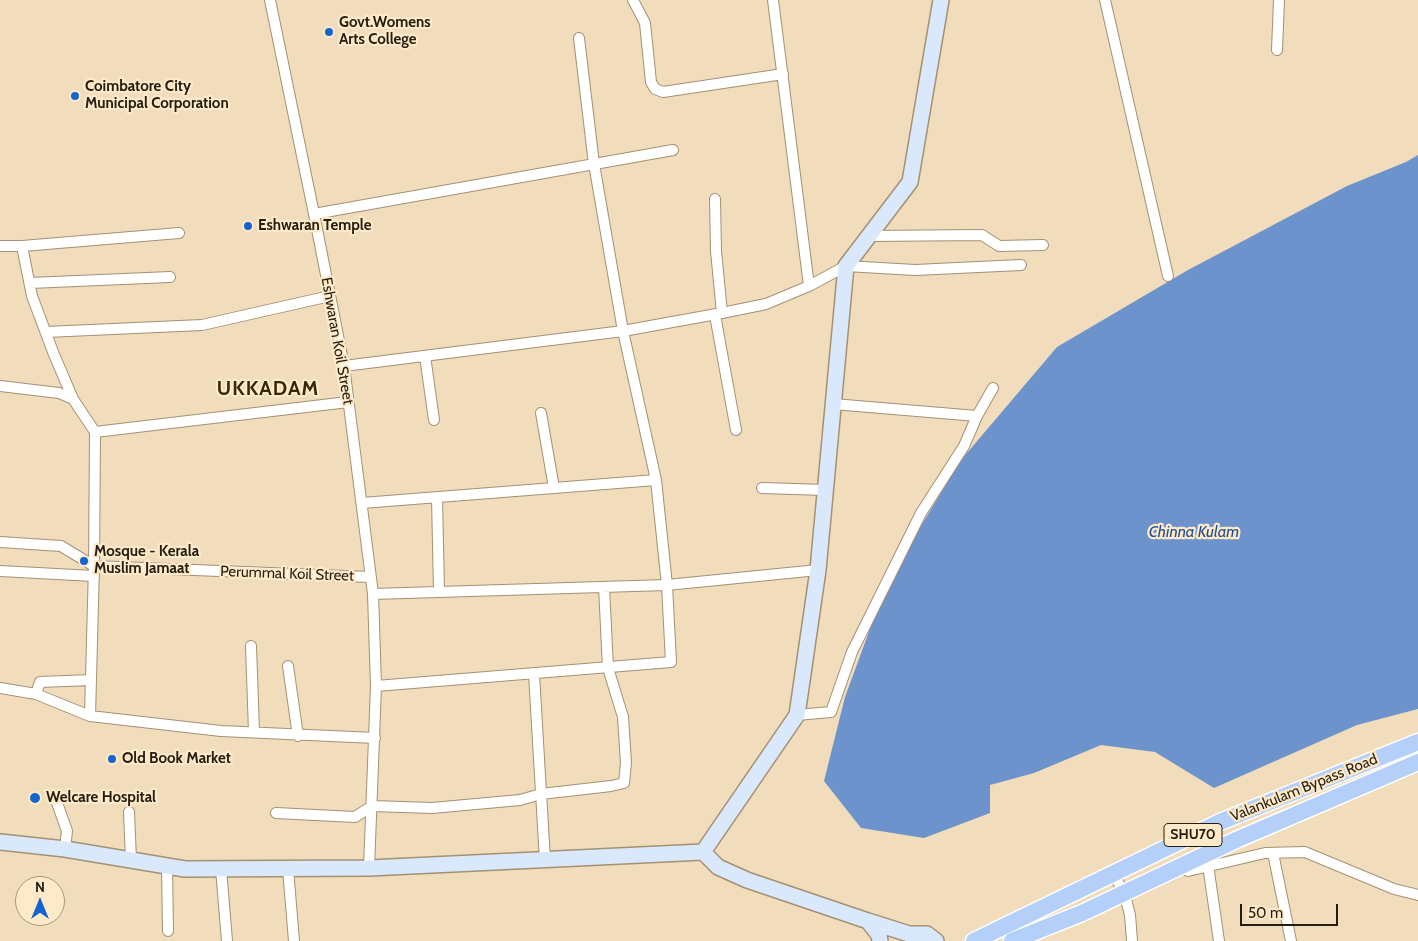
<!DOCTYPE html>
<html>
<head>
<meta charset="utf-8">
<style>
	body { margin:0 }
	#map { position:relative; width:1418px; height:941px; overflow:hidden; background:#f1dcbc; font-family:Cabin,sans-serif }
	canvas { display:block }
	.north { position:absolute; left:15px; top:876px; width:50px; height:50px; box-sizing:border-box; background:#fee9c9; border:1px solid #a7977f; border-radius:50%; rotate:0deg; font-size:14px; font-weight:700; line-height:20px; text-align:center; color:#241d11 }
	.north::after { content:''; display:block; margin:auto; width:18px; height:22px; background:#1563ce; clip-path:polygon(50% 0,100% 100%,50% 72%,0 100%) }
	.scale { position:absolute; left:1240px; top:904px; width:98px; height:22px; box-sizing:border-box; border:2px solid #241d11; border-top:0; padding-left:6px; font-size:15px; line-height:18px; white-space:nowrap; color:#241d11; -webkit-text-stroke:4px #fee9c9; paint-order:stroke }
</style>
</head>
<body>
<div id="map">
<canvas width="1418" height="941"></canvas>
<div class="north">N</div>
<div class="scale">50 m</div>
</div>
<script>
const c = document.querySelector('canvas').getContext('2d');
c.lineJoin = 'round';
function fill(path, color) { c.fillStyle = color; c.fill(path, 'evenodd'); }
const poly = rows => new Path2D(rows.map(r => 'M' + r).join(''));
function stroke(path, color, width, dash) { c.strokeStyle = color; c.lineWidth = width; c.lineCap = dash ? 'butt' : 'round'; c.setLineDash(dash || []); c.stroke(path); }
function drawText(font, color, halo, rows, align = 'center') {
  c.font = font + ' Cabin,sans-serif'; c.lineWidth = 4.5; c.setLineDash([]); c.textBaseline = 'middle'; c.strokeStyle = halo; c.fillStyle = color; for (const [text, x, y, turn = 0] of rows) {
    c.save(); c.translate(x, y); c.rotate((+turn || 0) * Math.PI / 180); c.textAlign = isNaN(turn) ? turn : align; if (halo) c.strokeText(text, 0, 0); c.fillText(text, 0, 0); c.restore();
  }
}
fill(poly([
	[1418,155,1418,709,1357,725,1214,788,1155,752,1101,745,1034,773,990,785,990,813,924,838,861,828,824,781,845,697,888,580,961,460,1057,347,1188,270,1347,186,1406,162]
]), '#6c93cc');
const street = poly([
	[270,0,314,214,344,366,373,594,376,686,369,868],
	[633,0,645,23,651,82,655,89,663,92,783,74],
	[773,0,809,286],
	[1105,0,1168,276],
	[1277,50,1279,0],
	[715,199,716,251,722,313],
	[314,214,673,150],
	[869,236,982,235,999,246,1043,245],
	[0,246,22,246,179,233],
	[30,283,170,277],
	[715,315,736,430],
	[46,332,202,325,330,296],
	[425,356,434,420],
	[344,366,623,331,722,313,766,304,809,286,846,266,915,270,1021,265],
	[0,386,59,393,73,399],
	[833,404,977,416],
	[541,413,554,488],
	[95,432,348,402],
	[762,488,825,490],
	[437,497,439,592],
	[362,503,656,480],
	[0,542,61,546,94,566,370,577],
	[0,571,94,576],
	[373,594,667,585,818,570],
	[251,646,254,732],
	[288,666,298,736],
	[534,674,545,860],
	[376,686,671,662,667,585,656,480,623,331,594,164,579,38],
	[0,688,36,694,90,716,94,566,95,432,73,399,53,352,32,296,22,246],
	[36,694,40,682,91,680],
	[797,715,831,712,852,652,921,513,964,446,977,416,993,388],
	[90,716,221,731,375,738],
	[56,800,67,831,65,849],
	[129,812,131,860],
	[276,813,355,817,372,806,432,808,520,800,541,794,611,786,624,783,626,763,623,717,608,668,604,587],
	[1273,853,1291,941],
	[1208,865,1219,941],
	[167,866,168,931],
	[1181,868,1188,871,1265,853,1305,852,1394,889,1418,895],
	[221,869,227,941],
	[288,869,294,941],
	[1113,874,1124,892,1130,915,1132,941]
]);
const secondary = poly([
	[0,842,65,849,185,869,369,868,703,852,797,715,818,570,846,266,910,182,941,0],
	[703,852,718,867,747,880,868,921,879,935,880,941],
	[868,921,909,934,927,934,936,941]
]);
const primary = poly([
	[974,941,1220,822,1418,742],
	[1012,941,1082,913,1236,840,1418,762]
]);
stroke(street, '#a49173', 12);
stroke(secondary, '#a49173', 18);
stroke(primary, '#fff', 19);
stroke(street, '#fff', 10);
stroke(secondary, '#dae8fb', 15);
stroke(primary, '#b5d0f8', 16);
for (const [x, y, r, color] of [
	[329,32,5,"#1563ce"],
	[75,96,5,"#1563ce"],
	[248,226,5,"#1563ce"],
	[84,561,5,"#1563ce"],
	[112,759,5,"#1563ce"],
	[35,798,6,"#1563ce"]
]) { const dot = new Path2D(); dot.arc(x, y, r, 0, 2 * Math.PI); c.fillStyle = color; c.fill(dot); stroke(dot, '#fee9c9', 2); }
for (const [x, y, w] of [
	[1193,835,58]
]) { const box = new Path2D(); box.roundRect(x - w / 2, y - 11.5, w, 23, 4); c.fillStyle = '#fee9c9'; c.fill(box); stroke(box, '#241d11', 1); }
drawText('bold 14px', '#241d11', null, [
	["SHU70",1193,835]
]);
drawText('bold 15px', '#241d11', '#fee9c9', [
	["Govt.Womens",339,23],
	["Arts College",339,40],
	["Coimbatore City",85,87],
	["Municipal Corporation",85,104],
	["Eshwaran Temple",258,226],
	["Mosque - Kerala",94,552],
	["Muslim Jamaat",94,569],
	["Old Book Market",122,759],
	["Welcare Hospital",46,798]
], 'left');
drawText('15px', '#241d11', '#fee9c9', [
	["Eshwaran Koil Street",337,341,80],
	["Perummal Koil Street",287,574,2],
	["Valankulam Bypass Road",1304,788,-22]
]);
drawText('italic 16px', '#1e4d93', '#fee9c9', [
	["Chinna Kulam",1194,532]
]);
c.letterSpacing = '1px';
drawText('bold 20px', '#37270a', '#fee9c9', [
	["UKKADAM",268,389]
]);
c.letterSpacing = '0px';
</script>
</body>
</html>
